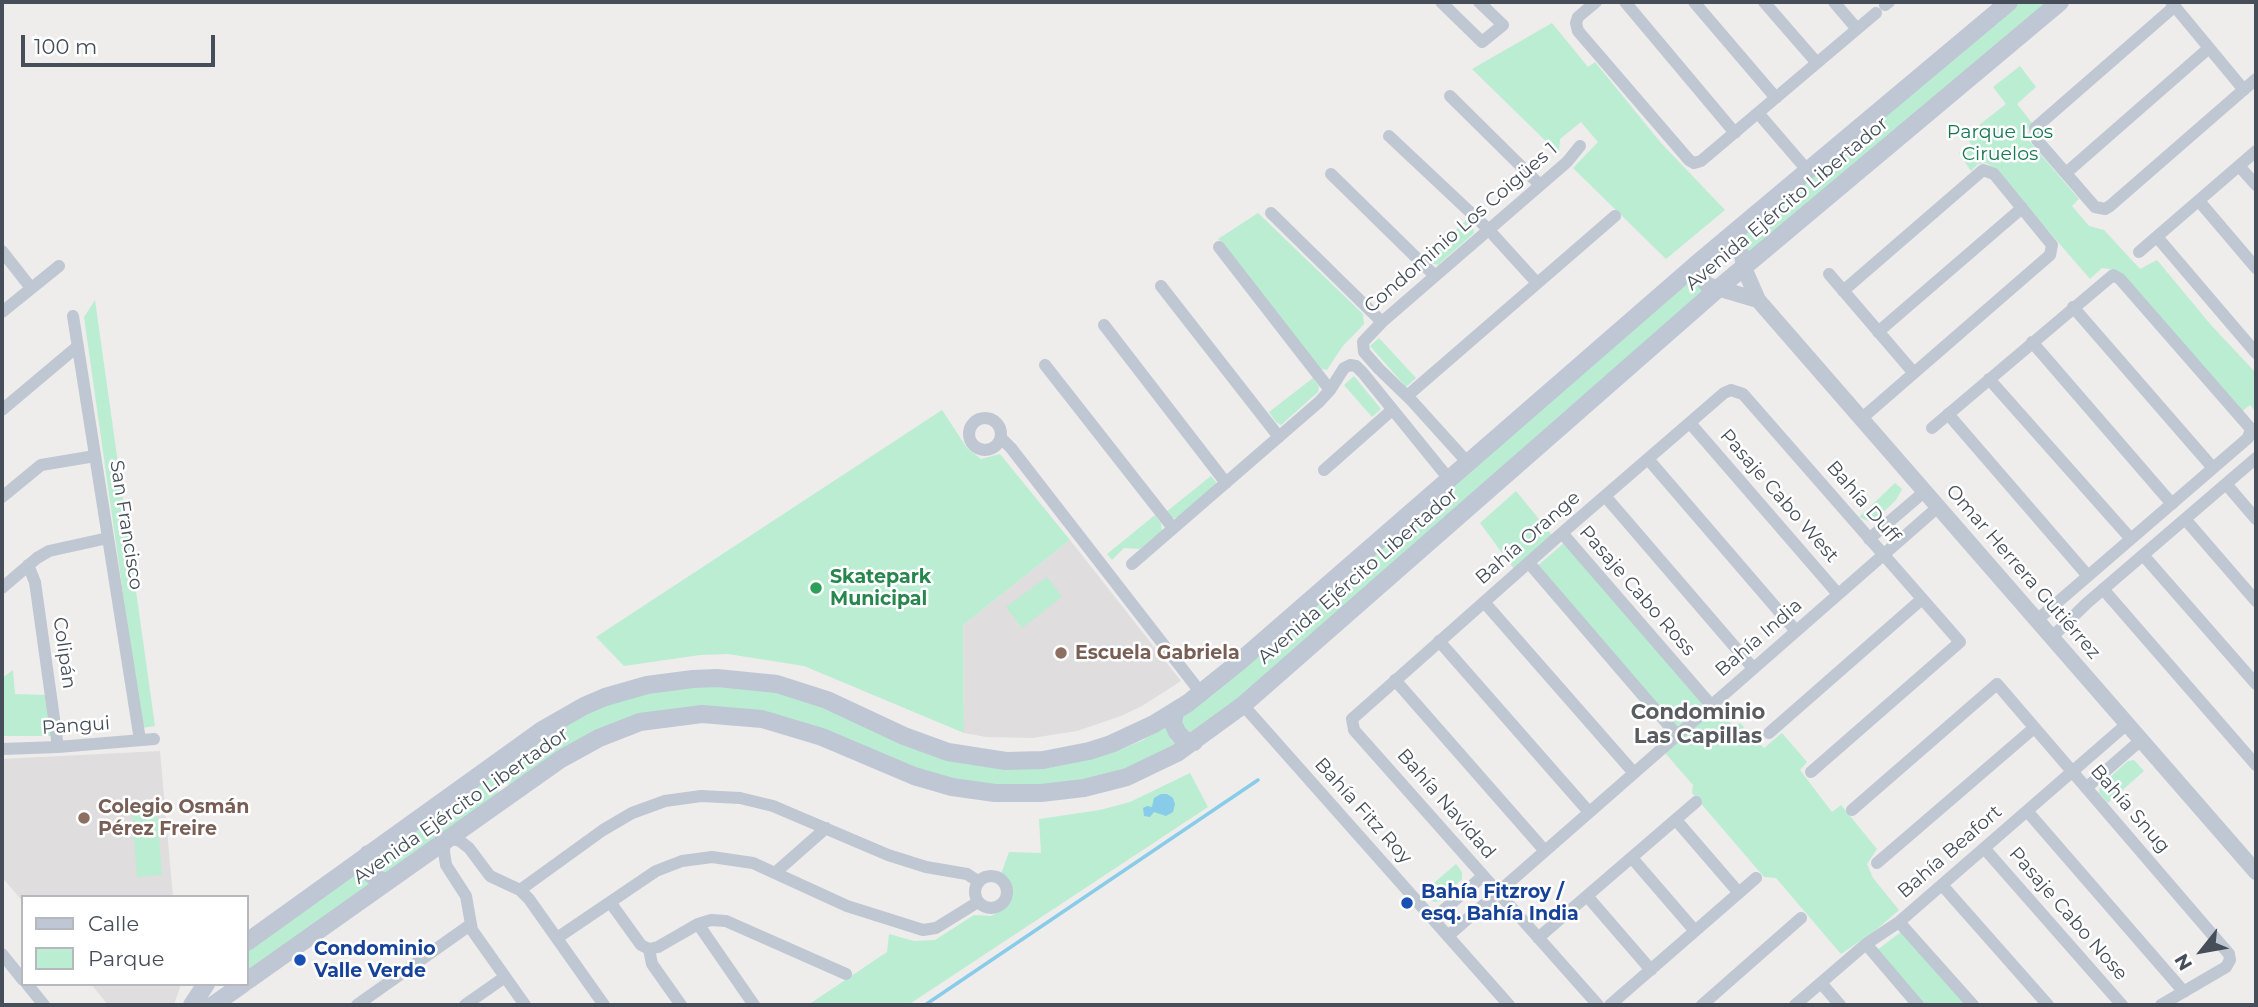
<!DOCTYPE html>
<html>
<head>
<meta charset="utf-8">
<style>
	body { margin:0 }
	#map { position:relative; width:2258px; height:1007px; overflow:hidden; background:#efecec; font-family:Montserrat,sans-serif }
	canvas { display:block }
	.frame { position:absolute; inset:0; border:4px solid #454e59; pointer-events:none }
	.legend { position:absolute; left:21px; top:895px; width:228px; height:91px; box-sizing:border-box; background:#fff; border:2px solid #b5b8bd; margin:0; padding:9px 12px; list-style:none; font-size:21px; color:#454e59 }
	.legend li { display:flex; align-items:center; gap:14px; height:35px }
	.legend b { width:35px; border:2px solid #b5b8bd }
	.north { position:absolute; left:2167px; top:916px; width:70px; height:70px; -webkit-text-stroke:5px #fff; paint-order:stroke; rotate:239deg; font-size:19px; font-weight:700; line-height:28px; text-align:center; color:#454e59 }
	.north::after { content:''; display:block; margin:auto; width:24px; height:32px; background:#454e59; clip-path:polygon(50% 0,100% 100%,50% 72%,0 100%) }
	.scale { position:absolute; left:21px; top:35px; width:194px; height:32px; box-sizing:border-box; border:4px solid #454e59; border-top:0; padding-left:9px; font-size:21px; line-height:24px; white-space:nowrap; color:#454e59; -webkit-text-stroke:5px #fff; paint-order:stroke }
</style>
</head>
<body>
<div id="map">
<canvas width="2258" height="1007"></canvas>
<div class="frame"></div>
<ul class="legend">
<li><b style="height:9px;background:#bfc7d5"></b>Calle</li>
<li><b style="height:19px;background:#baedd2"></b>Parque</li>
</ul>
<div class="north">N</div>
<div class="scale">100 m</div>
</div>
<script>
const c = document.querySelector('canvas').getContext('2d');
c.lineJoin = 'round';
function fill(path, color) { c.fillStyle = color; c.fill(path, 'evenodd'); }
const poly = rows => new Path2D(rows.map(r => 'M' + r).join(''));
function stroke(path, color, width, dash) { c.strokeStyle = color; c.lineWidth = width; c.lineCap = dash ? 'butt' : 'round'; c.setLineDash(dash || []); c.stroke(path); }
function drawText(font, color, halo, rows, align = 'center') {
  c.font = font + ' Montserrat,sans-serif'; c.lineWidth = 5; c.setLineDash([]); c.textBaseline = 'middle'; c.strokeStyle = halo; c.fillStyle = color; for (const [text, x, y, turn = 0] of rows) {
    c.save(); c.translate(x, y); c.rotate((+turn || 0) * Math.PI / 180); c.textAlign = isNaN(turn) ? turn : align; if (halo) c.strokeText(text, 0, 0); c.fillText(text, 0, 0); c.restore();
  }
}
fill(poly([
	[1070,540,1181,681,1142,706,1121,716,1077,731,1032,738,986,737,964,733,963,625],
	[160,751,173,897,23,897,23,902,2,877,2,759],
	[91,984,181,984,174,1005,108,1005]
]), '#e0ddde');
fill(poly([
	[2016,2,2050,2,1747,257,1733,240],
	[1552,23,1588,67,1595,62,1661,143,1725,210,1666,259,1573,168,1598,142,1581,122,1560,139,1559,154,1472,69],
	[2020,66,2036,87,2017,104,2032,123,2023,134,2079,199,2072,206,2089,226,2104,230,2140,269,2157,260,2211,325,2256,373,2256,412,2250,405,2241,412,2116,270,2102,268,2090,279,1994,168,1986,163,1978,164,1971,171,1959,153,1971,144,1965,136,2006,104,1993,87],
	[1258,213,1363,314,1364,324,1342,347,1327,370,1318,368,1224,244,1218,239],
	[1467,219,1473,225,1474,233,1438,265,1431,263,1424,255,1441,240,1450,236],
	[1694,276,1708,288,1558,417,1248,693,1189,738,1177,719,1597,362],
	[95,300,155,726,142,728,84,317],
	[1379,338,1416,378,1406,387,1370,346],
	[1354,376,1381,409,1372,417,1344,385],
	[1313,378,1319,387,1318,392,1281,425,1276,422,1269,412],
	[942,410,967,448,981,459,1000,454,1070,540,963,625,964,733,804,666,728,654,700,655,624,666,596,637],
	[1211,476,1216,482,1215,486,1176,518,1171,518,1166,512],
	[1895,483,1902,489,1896,500,1875,520,1868,521,1859,517],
	[1516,491,1552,535,1514,569,1480,523],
	[1155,515,1161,523,1162,531,1140,549,1124,548,1112,560,1107,554],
	[1565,542,1705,706,1676,728,1536,567],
	[1047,577,1062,597,1022,628,1006,607],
	[13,670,15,694,46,695,53,736,2,736,2,678],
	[696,685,776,692,819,706,893,739,1048,768,1112,753,1143,740,1168,725,1171,740,1180,746,1143,764,1048,788,946,781,744,709,697,706,645,714,509,789,507,780,498,770,531,744,612,700],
	[1717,707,1733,726,1740,723,1764,748,1782,733,1807,762,1800,770,1832,812,1841,805,1877,849,1867,864,1873,878,1899,910,1876,930,1841,954,1776,878,1764,877,1692,793,1693,785,1665,753],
	[2134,760,2144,771,2108,803,2099,793,2100,786,2128,761],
	[1190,773,1208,807,908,1005,808,1005,887,952,889,934,914,941,935,940,974,915,991,916,1001,911,1009,893,1001,874,1009,852,1041,853,1039,819,1100,810,1130,802],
	[490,775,499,785,498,794,381,876,373,859],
	[157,811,162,875,137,877,132,814],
	[363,864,373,884,247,971,247,947],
	[1456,864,1462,872,1462,879,1440,901,1434,902,1421,894],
	[1901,932,1966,1005,1924,1005,1877,950]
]), '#baedd2');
fill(poly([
	[1161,794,1167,794,1173,798,1175,804,1173,812,1166,816,1154,812,1150,817,1144,816,1143,808,1147,806,1152,807,1154,798]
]), '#88cce9');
stroke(poly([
	[925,1005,1258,780]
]), '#88cce9', 3.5);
stroke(poly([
	[1441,2,1482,42,1503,25,1479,2],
	[1596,2,1578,17,1576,23,1578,31,1689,160,1694,163,1701,161,1876,13],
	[1625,2,1735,133],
	[1694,2,1776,98],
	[1764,2,1817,63],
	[1834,2,1857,29],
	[2171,2,2244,90],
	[1885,5,1889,2],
	[2175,6,2035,128,2037,140,2095,207,2105,209,2110,206,2256,79],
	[1450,96,1540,185],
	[1758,113,1808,171],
	[1389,136,1488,229,1537,283],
	[2239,166,2256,185],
	[2066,173,2209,48],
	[1331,174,1435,276],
	[2199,201,2256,268],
	[1271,213,1382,322],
	[2157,237,2256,353],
	[1219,247,1330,390],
	[2,251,31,288],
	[2139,252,2256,151],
	[1829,274,1913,372],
	[1161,286,1279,437],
	[1843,291,1983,170,1994,174,2052,245,2050,255,1861,419],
	[2073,307,2213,468],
	[2,312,59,266],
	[73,316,140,740],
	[1104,325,1226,483],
	[1878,332,2022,208],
	[2032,342,2172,504],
	[1045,365,1173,528],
	[1989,379,2131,539],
	[1407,396,1615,216],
	[2,410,78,346],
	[1948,414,2088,576],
	'969 434a16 16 0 1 1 32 0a16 16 0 1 1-32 0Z',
	[1690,423,1838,594],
	[1932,428,2113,275,2120,279,2251,429,2248,438,2037,620],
	[1001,438,1011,448,1201,693],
	[1648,459,1796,631],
	[1468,463,1412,401,1379,369,1364,352,1363,342,1382,322,1567,162,1580,146],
	[1324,470,1392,410],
	[2226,484,2256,519],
	[1605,496,1753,668],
	[2,497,41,465,95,456],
	[2185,519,2256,601],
	[1562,533,1711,705],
	[1869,539,1924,492],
	[2143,555,2256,684],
	[1529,563,1677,735],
	[1132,564,1319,402,1330,390,1344,368,1350,365,1356,366,1363,373,1449,479],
	[28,565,35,582,58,747],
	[2,588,37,558,49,551,108,538],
	[2103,589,2256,765],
	[1484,602,1634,773],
	[2052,637,2087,603,2256,458],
	[1439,641,1589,812],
	[1395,680,1545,851],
	[1243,705,1509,1005],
	[1769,733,1922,599],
	[2,749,58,747,154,739],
	[2086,788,2141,740],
	[1852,810,1997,684,2229,954,2230,960,2226,967,2161,1005],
	[2027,811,2184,992],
	[1676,820,1739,893],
	[449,838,460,841,469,848,490,876,520,890,529,899,604,1005],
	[445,841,444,852,446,865,466,896,472,930,525,1005],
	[1984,848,2122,1005],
	[1632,858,1695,931],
	[1877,863,2034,728],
	[776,872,826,828],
	'975 892a16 16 0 1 1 32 0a16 16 0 1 1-32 0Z',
	[1942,885,2048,1005],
	[520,890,603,830,632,813,665,801,701,796,740,798,773,806,888,855,926,867,967,874,979,882],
	[1587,896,1651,970],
	[610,902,641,945,649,949,658,947,698,924,711,920,726,921,846,974],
	[1433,919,1483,876],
	[1899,922,1973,1005],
	[698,924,754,1005],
	[1448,936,1938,507],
	[557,938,656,871,682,861,712,857,753,863,847,906,923,930,936,928,978,902],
	[1538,938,1696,802],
	[1866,944,1918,1005],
	[649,949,652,964,681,1005],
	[2,954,23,980],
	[1821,983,1840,1005],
	[27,984,44,1005],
	[357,1005,470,925],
	[465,1005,505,977],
	[1598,1005,1354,730,1352,719,1562,533,1724,393,1731,390,1743,394,1960,642,1811,772],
	[1610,1005,1756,878],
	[1702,1005,1801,918],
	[1795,1005,1866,944,1899,922,2127,724]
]), '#bfc7d2', 12);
stroke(poly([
	[1719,245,1733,246,1738,250,1742,255,1744,268,1758,300,2256,872],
	[1700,261,1699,274,1707,285,1758,300]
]), '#bfc7d2', 16);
stroke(poly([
	[1175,712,1173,723,1177,732,1184,740,1194,742],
	[368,854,367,860,369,872,377,879,387,882],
	[247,942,542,730,584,706,605,697,647,685,693,679,717,678,777,684,827,700,904,736,948,752,1006,761,1043,760,1089,751,1111,744,1154,724,1188,703,1239,662,1700,261,2009,2],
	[247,981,561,759,599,738,640,722,702,714,762,719,822,737,914,776,952,787,995,793,1041,793,1084,788,1127,777,1177,753,1243,705,1720,287,2060,2],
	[192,1005,206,984],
	[213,1005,243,984]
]), '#bfc7d5', 18);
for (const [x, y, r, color] of [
	[816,588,7,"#2e9e5b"],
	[1061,653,7,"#8d6e63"],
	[84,818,7,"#8d6e63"],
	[1407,903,7,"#1a4fb4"],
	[300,960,7,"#1a4fb4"]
]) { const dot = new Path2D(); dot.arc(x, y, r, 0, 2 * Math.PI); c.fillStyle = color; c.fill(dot); stroke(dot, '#fff', 2.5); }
drawText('19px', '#187851', '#fff', [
	["Parque Los",2000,132],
	["Ciruelos",2000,154]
]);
drawText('19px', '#454e59', '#fff', [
	["Avenida Ejército Libertador",1787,204,-40],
	["Condominio Los Coigües 1",1461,228,-41],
	["Pasaje Cabo West",1779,496,49],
	["Bahía Duff",1863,502,49],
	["San Francisco",126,525,81],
	["Bahía Orange",1528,538,-41],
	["Omar Herrera Gutiérrez",2023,572,49],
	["Avenida Ejército Libertador",1358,576,-41],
	["Pasaje Cabo Ross",1637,591,49],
	["Bahía India",1759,638,-41],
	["Colipán",64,653,82],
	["Pangui",76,726,-4],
	["Bahía Navidad",1446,804,49],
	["Avenida Ejército Libertador",461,806,-35],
	["Bahía Snug",2130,809,49],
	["Bahía Fitz Roy",1363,811,48],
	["Bahía Beafort",1950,852,-41],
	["Pasaje Cabo Nose",2068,914,49]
]);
drawText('bold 19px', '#27864d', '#fff', [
	["Skatepark",830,577],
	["Municipal",830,599]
], 'left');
drawText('bold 19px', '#785e54', '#fff', [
	["Escuela Gabriela",1075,653],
	["Colegio Osmán",98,807],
	["Pérez Freire",98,829]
], 'left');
drawText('bold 19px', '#164399', '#fff', [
	["Bahía Fitzroy /",1421,892],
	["esq. Bahía India",1421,914],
	["Condominio",314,949],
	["Valle Verde",314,971]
], 'left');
drawText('bold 21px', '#595c61', '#fff', [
	["Condominio",1698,713],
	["Las Capillas",1698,737]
]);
</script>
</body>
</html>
